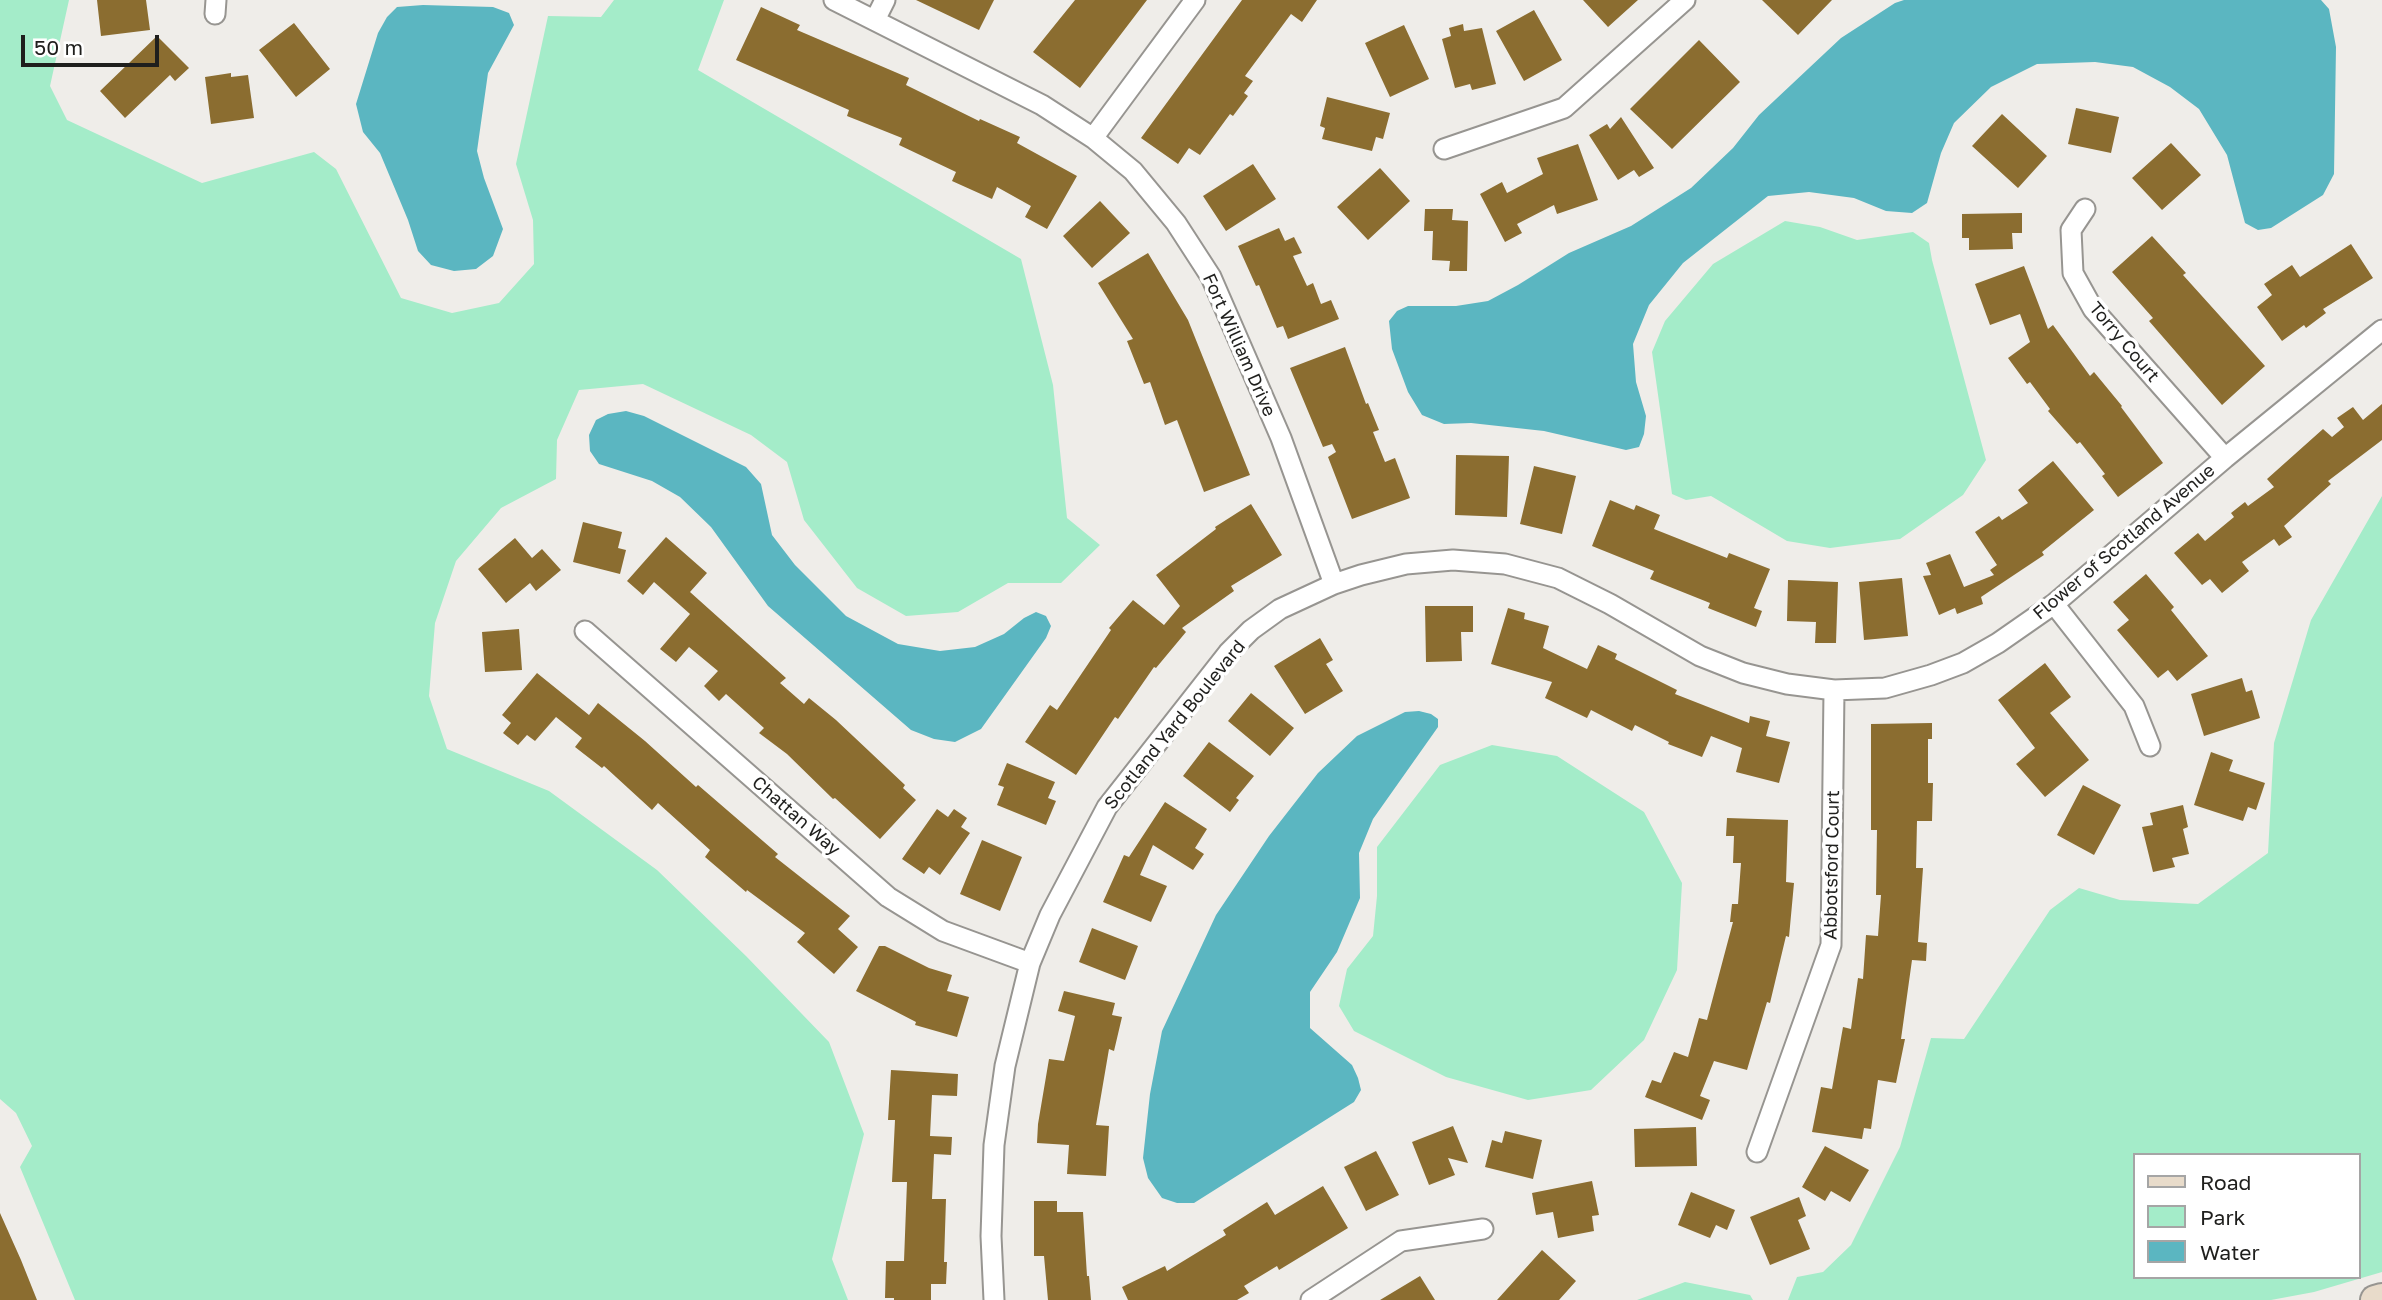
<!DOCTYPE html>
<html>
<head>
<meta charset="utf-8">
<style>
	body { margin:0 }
	#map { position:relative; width:2382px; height:1300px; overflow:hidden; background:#efede9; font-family:"Golos Text",sans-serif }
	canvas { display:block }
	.legend { position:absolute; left:2133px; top:1153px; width:228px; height:126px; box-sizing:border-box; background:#fff; border:2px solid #a5a5a5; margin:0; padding:9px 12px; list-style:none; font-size:21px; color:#1f1f1d }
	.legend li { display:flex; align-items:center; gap:14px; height:35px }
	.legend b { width:35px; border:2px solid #a5a5a5 }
	.scale { position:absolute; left:21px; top:35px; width:138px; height:32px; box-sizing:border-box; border:4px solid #1f1f1d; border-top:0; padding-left:9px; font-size:21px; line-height:24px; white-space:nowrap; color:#1f1f1d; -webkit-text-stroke:5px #fff; paint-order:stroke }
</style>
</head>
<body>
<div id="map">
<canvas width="2382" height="1300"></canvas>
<ul class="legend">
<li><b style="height:9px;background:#e8dbca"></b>Road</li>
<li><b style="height:19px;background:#a4ecc9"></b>Park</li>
<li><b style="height:19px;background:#5bb6c1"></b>Water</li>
</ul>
<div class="scale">50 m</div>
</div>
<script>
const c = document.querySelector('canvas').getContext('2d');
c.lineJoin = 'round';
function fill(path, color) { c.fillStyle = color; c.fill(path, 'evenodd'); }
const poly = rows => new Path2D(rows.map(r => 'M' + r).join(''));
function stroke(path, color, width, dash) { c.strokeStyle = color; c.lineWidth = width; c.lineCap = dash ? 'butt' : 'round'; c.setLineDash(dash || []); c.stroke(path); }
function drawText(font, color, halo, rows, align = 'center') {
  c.font = font + ' "Golos Text",sans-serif'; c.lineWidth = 7; c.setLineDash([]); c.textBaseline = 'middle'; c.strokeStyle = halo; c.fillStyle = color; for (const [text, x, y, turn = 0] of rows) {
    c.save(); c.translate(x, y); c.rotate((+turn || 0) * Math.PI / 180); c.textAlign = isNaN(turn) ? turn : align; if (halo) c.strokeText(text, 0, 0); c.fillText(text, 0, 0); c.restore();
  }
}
fill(poly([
	[0,0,69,0,50,86,67,120,202,183,314,152,336,169,401,298,452,313,499,303,534,264,533,220,516,164,548,16,601,17,614,0,724,0,698,70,1021,259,1053,385,1067,518,1100,545,1061,583,1008,583,958,612,906,616,857,588,804,520,787,462,751,435,643,384,579,390,557,440,556,479,501,508,456,561,435,623,429,696,447,749,549,791,657,870,746,956,829,1042,864,1134,832,1259,848,1300,75,1300,20,1167,32,1146,16,1113,0,1099],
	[1785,221,1820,227,1857,240,1913,232,1929,243,1932,260,1986,460,1963,495,1900,539,1830,548,1787,541,1711,496,1686,500,1672,494,1652,352,1665,321,1713,264],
	[2382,496,2382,1272,2314,1292,2271,1300,1788,1300,1797,1277,1823,1272,1851,1245,1900,1147,1931,1038,1964,1039,2050,910,2079,888,2120,900,2198,904,2268,853,2274,743,2311,620],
	[2135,1155,2359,1155,2359,1277,2135,1277],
	[1492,745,1557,756,1644,812,1682,883,1677,970,1644,1040,1591,1090,1528,1100,1446,1077,1354,1031,1339,1006,1347,969,1373,936,1377,896,1377,847,1440,765],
	[1685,1282,1750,1295,1753,1300,1637,1300]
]), '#a4ecc9');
fill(poly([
	[1904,0,2321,0,2329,9,2336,47,2334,174,2323,195,2271,228,2258,230,2245,223,2227,155,2199,109,2170,87,2133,67,2095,62,2037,64,1991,87,1954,123,1941,153,1927,203,1912,213,1886,211,1854,198,1809,192,1768,196,1683,263,1649,305,1633,344,1636,382,1646,416,1644,434,1639,447,1626,450,1544,431,1471,423,1444,424,1422,415,1408,392,1392,349,1389,321,1397,311,1408,306,1456,306,1488,301,1518,285,1569,253,1631,226,1691,188,1733,148,1759,115,1841,38,1895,3],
	[423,5,493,7,509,13,514,25,488,73,477,151,484,178,503,229,493,256,476,269,454,271,431,265,418,251,408,220,380,153,363,132,356,104,378,33,387,17,397,7],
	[626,411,644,416,746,467,761,484,772,535,795,565,846,616,898,644,940,651,975,647,1004,634,1024,618,1036,612,1046,616,1051,626,1046,638,981,729,955,742,934,739,911,730,768,606,711,527,680,497,652,481,599,464,590,451,589,435,596,420,608,414],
	[1419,711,1431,714,1438,719,1438,727,1373,819,1359,853,1360,898,1337,952,1310,992,1310,1028,1352,1065,1358,1078,1361,1090,1354,1102,1194,1203,1177,1203,1162,1198,1148,1178,1143,1158,1150,1094,1162,1031,1216,915,1269,836,1318,773,1357,736,1405,712]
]), '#5bb6c1');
fill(poly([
	[97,0,146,0,150,30,101,36],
	[916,0,994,0,979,30],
	[1075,0,1147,0,1080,88,1033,52],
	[1242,0,1317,0,1302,22,1291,14,1245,76,1253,81,1244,93,1248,96,1233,116,1230,114,1200,155,1189,148,1178,164,1141,138],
	[1583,0,1638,0,1608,27],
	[1762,0,1832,0,1798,35],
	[761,7,800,25,797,30,909,78,906,85,979,121,980,119,1020,137,1017,143,1077,176,1047,229,1025,217,1031,206,997,187,992,199,952,181,956,172,899,145,902,138,847,116,849,110,736,60],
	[1534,10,1562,60,1524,81,1496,31],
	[294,23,330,69,296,97,259,50],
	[1463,24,1464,31,1482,28,1496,84,1472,90,1470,84,1455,88,1442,39,1451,36,1449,28],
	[1404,25,1429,79,1390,97,1365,43],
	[157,36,189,68,175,81,170,75,125,118,100,91],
	[1699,40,1740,82,1672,149,1630,109],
	[231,73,231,77,248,75,254,118,211,124,205,77],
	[1327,97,1390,113,1383,139,1376,137,1372,151,1322,139,1325,128,1320,126],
	[2076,108,2119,117,2111,153,2068,144],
	[2002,114,2047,156,2018,188,1972,146],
	[1621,117,1654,168,1639,177,1634,170,1618,180,1589,135,1607,124,1610,129],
	[2171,143,2201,175,2162,210,2132,178],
	[1578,144,1598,200,1557,214,1554,205,1517,224,1522,233,1505,242,1480,194,1502,182,1507,193,1543,174,1537,158],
	[1253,164,1276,199,1226,231,1203,196],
	[1380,168,1410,201,1368,240,1337,207],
	[1100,201,1130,233,1092,268,1063,236],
	[1425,209,1453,209,1452,220,1468,221,1467,271,1449,271,1450,261,1432,260,1433,231,1424,231],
	[2022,213,2022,233,2012,233,2013,249,1969,250,1969,238,1962,238,1962,214],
	[1279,228,1285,241,1294,237,1302,253,1293,256,1307,286,1313,283,1321,304,1331,300,1339,319,1288,339,1283,326,1277,328,1259,285,1256,286,1238,246],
	[2152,236,2186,273,2183,275,2265,366,2222,405,2149,321,2153,318,2112,272],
	[2351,244,2373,278,2323,309,2326,313,2306,328,2304,325,2282,341,2257,307,2272,295,2264,284,2292,265,2300,277],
	[1148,253,1188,320,1250,475,1204,492,1177,420,1165,425,1150,382,1144,384,1127,341,1133,339,1098,283],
	[2024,266,2048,329,2053,325,2090,376,2094,372,2122,406,2121,407,2163,463,2118,497,2102,476,2105,474,2080,442,2077,444,2048,411,2050,409,2030,382,2027,384,2008,358,2030,342,2020,314,1990,325,1975,284],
	[1345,347,1366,404,1368,403,1379,430,1373,432,1385,462,1395,458,1410,498,1352,519,1328,457,1336,452,1332,444,1323,447,1290,368],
	[2382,404,2382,440,2328,481,2331,484,2284,526,2292,537,2279,546,2274,539,2242,562,2249,571,2222,593,2210,579,2202,585,2174,553,2198,533,2205,541,2234,517,2231,513,2245,502,2248,506,2274,487,2267,479,2323,429,2332,437,2344,427,2337,418,2353,407,2363,420],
	[1456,455,1509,456,1507,517,1455,515],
	[2053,461,2094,510,2042,552,2044,555,1981,597,1983,604,1957,614,1955,608,1939,615,1923,576,1931,575,1926,563,1950,554,1964,587,1994,575,1990,570,1997,565,1975,532,1999,516,2002,520,2028,503,2018,490],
	[1534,466,1576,476,1562,534,1520,524],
	[1610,500,1634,510,1636,505,1660,515,1654,529,1727,558,1729,553,1770,569,1754,608,1762,611,1756,627,1708,608,1710,603,1650,579,1654,571,1592,546],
	[1251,504,1282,555,1231,586,1234,591,1182,628,1186,632,1156,668,1154,667,1118,719,1115,717,1076,775,1025,742,1050,705,1057,710,1111,630,1109,628,1133,600,1164,625,1180,606,1156,575,1216,529,1215,527],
	[583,522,622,532,618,548,626,550,620,574,573,562],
	[666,537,707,573,690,592,786,678,780,683,804,704,809,698,836,720,905,785,903,788,916,800,880,839,835,798,833,799,787,754,759,733,764,728,726,694,719,701,704,686,718,671,689,647,676,662,660,649,690,614,654,582,643,595,627,581],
	[515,538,532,558,542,549,561,570,536,591,530,583,506,603,478,569],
	[2146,574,2174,607,2171,610,2208,656,2177,681,2168,670,2158,678,2117,630,2129,620,2113,602],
	[1902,578,1908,636,1864,640,1859,582],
	[1788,580,1838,582,1836,643,1815,643,1816,622,1787,621],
	[1425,606,1473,606,1473,632,1461,632,1462,661,1426,662],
	[1508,608,1525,613,1524,619,1549,626,1543,648,1587,669,1598,645,1617,654,1615,659,1677,690,1675,694,1749,723,1750,716,1770,721,1766,736,1790,742,1779,783,1736,772,1742,748,1711,736,1702,757,1668,744,1669,742,1635,725,1632,731,1591,710,1587,718,1545,698,1552,682,1491,664],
	[519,629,522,670,485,672,482,632],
	[1320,638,1333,660,1326,664,1343,691,1305,714,1274,666],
	[2045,663,2071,697,2050,713,2089,760,2045,797,2016,764,2035,748,1998,700],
	[537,673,589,715,598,703,645,741,696,787,698,785,778,854,775,857,850,916,838,929,858,947,834,974,797,942,805,933,747,890,746,892,705,857,710,850,658,803,652,810,604,766,602,768,575,747,582,738,556,717,535,741,527,735,518,745,503,733,511,723,502,715],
	[2242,678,2246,692,2252,690,2260,718,2204,736,2191,694],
	[1251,693,1294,728,1270,756,1228,721],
	[1932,723,1932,739,1928,739,1928,783,1933,783,1932,821,1917,821,1916,868,1923,868,1918,942,1927,943,1926,961,1912,960,1901,1039,1905,1039,1896,1083,1878,1080,1871,1129,1864,1128,1862,1139,1812,1132,1821,1087,1832,1089,1843,1027,1851,1029,1858,978,1863,979,1866,935,1878,936,1881,895,1876,895,1877,830,1871,830,1871,724],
	[1209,742,1254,776,1236,798,1239,800,1230,812,1183,776],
	[2211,752,2233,760,2229,771,2265,783,2256,810,2248,807,2243,821,2194,805],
	[1007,763,1055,782,1048,798,1056,801,1046,825,997,805,1004,787,998,785],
	[2083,785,2121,805,2094,855,2057,835],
	[1165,802,1207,829,1195,848,1204,854,1193,870,1153,845,1140,875,1167,886,1151,922,1103,902,1124,855,1129,857],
	[2183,805,2188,827,2183,829,2189,854,2172,858,2175,867,2153,872,2142,827,2153,825,2150,813],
	[937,809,948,817,954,809,967,818,961,827,970,833,940,875,929,867,924,874,902,859],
	[1727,818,1788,820,1786,882,1794,883,1789,937,1786,936,1770,1003,1767,1002,1747,1070,1714,1061,1700,1096,1710,1100,1702,1120,1645,1097,1652,1080,1661,1083,1674,1052,1688,1057,1699,1018,1707,1020,1733,922,1730,922,1732,904,1738,904,1741,863,1733,863,1734,836,1726,836],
	[982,840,1022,857,1000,911,960,894],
	[1092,928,1138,946,1125,980,1079,962],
	[879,946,885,946,929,968,952,975,947,991,969,997,957,1037,915,1025,916,1022,856,991],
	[1064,991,1115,1003,1112,1015,1122,1017,1114,1051,1109,1049,1096,1125,1109,1126,1106,1176,1067,1174,1069,1145,1037,1143,1038,1124,1049,1059,1064,1061,1075,1016,1058,1011],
	[891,1070,958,1074,957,1096,932,1095,930,1136,952,1137,951,1155,934,1154,932,1199,946,1199,944,1262,947,1262,946,1284,931,1284,931,1300,894,1300,894,1298,885,1298,886,1261,904,1261,907,1182,892,1182,895,1120,888,1120],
	[1453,1126,1468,1163,1448,1158,1455,1175,1429,1185,1412,1142],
	[1696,1127,1697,1166,1635,1167,1634,1129],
	[1505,1131,1542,1140,1533,1179,1485,1167,1492,1140,1502,1143],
	[1825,1146,1869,1170,1850,1202,1831,1191,1825,1201,1802,1187],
	[1376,1151,1399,1195,1366,1211,1344,1167],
	[1592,1181,1599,1215,1592,1216,1594,1231,1558,1238,1553,1212,1536,1215,1532,1193],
	[1323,1186,1348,1228,1279,1270,1277,1266,1244,1286,1249,1293,1237,1300,1128,1300,1122,1287,1165,1266,1167,1271,1226,1235,1223,1230,1267,1202,1275,1215],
	[1691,1192,1735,1210,1727,1230,1716,1225,1710,1238,1678,1225],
	[1799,1197,1806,1216,1798,1220,1810,1249,1770,1265,1750,1217],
	[1034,1201,1057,1201,1057,1212,1083,1212,1087,1276,1089,1276,1091,1300,1048,1300,1044,1256,1034,1256],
	[0,1213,21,1260,37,1300,0,1300],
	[1542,1250,1576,1281,1559,1300,1497,1300],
	[1420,1276,1435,1300,1380,1300]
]), '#8b6d30');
const minor = poly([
	[834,0,1042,105,1093,138,1133,171,1176,223,1211,277,1281,438,1334,584],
	[215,14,216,0],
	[875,20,885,0],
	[1093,138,1195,0],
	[1444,149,1564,108,1685,0],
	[2085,209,2071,230,2073,273,2093,309,2225,458],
	[2054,604,2134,706,2150,746],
	[585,631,888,897,943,931,1030,963],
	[1757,1152,1831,945,1834,690],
	[994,1300,991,1236,994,1145,1005,1066,1030,963,1050,915,1107,807,1228,653,1251,630,1280,609,1334,584,1361,575,1406,564,1453,560,1505,564,1558,578,1610,604,1700,656,1743,673,1787,684,1834,690,1885,688,1931,675,1963,663,1998,643,2054,604,2225,458,2382,330],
	[1311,1300,1401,1241,1483,1229]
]);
const secondary = poly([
	[2375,1300,2382,1298]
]);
stroke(minor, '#979591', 23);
stroke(secondary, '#979591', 32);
stroke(minor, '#fff', 19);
stroke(secondary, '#e8dbca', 28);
drawText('18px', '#1f1f1d', '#fff', [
	["Torry Court",2124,342,50],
	["Fort William Drive",1239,345,66],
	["Flower of Scotland Avenue",2124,542,-40],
	["Scotland Yard Boulevard",1175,725,-51],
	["Chattan Way",796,816,41],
	["Abbotsford Court",1832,865,-89]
]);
</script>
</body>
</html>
